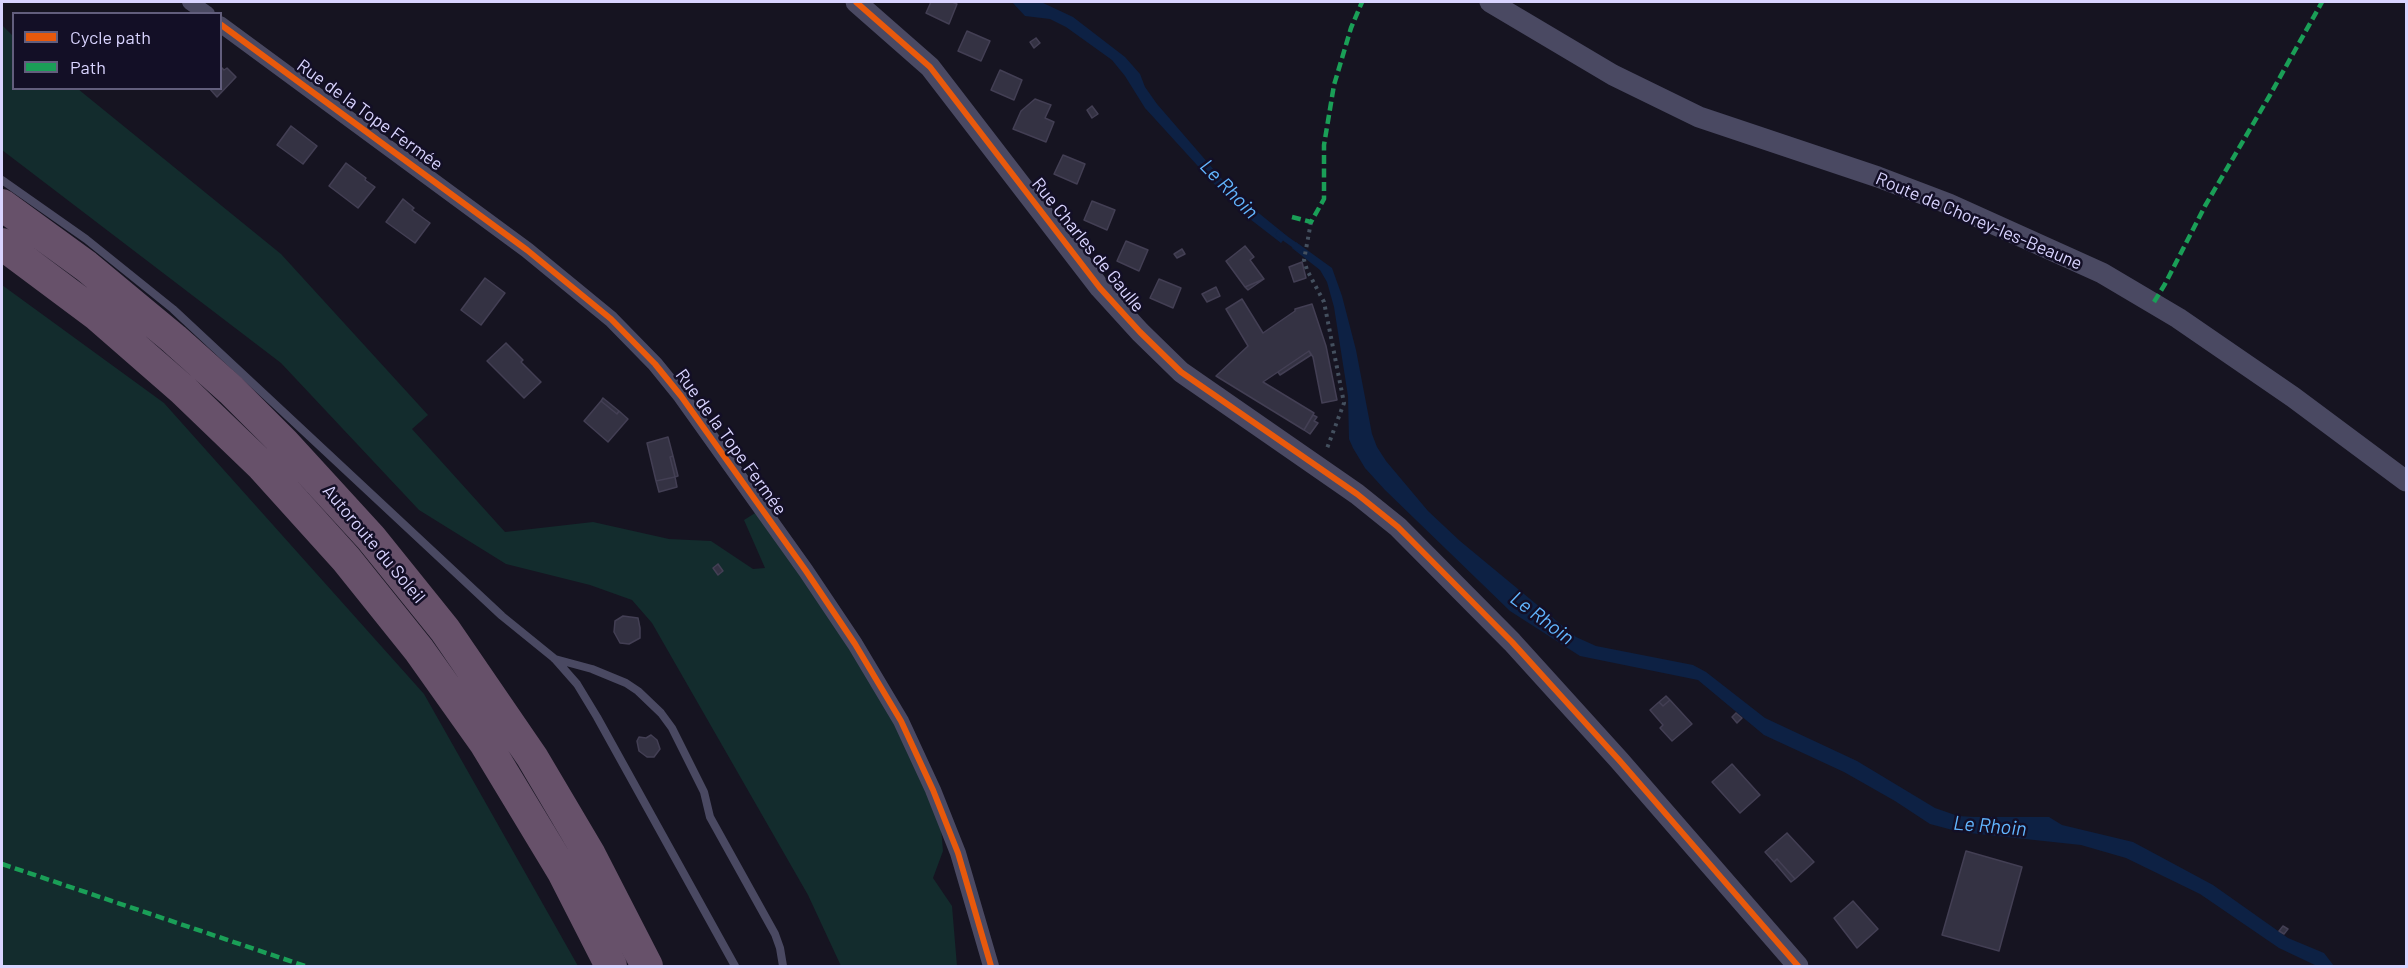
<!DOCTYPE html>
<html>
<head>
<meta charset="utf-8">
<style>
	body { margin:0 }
	#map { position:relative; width:2408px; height:968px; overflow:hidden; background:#161421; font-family:Barlow,sans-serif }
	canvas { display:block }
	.frame { position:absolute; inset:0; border:3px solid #d9d4ff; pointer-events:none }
	.legend { position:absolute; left:12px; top:12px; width:210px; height:78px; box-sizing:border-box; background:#130f26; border:2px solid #625e7d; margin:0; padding:8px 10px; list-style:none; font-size:18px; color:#d9d4ff }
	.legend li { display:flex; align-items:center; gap:12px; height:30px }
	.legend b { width:30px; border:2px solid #625e7d }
</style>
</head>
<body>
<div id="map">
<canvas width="2408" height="968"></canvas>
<div class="frame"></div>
<ul class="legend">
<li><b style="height:8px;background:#e8590c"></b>Cycle path</li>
<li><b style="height:8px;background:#1a9f57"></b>Path</li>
</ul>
</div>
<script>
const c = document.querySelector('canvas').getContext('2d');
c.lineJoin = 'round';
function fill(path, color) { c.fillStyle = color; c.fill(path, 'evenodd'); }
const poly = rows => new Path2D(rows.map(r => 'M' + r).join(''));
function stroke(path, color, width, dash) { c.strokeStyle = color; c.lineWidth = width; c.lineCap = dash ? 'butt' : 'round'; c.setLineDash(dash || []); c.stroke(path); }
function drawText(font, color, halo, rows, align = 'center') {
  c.font = font + ' Barlow,sans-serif'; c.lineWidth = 5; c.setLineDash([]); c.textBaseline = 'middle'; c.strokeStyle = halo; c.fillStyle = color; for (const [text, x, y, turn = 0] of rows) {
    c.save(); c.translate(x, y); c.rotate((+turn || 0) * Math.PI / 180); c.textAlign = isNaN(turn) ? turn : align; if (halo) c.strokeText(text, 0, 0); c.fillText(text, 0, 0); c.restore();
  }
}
fill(poly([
	[2,25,13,36,14,88,78,89,281,254,428,415,412,429,505,532,593,522,669,539,711,541,753,569,765,568,744,520,760,510,894,714,941,827,943,851,933,878,952,906,957,966,841,966,808,895,652,623,632,600,590,585,506,564,419,510,281,363,2,150],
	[2,285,164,403,424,694,578,966,2,966]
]), '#132c2d');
fill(poly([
	[1012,2,1041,2,1073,17,1125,57,1140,74,1145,87,1157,104,1234,193,1287,236,1281,243,1237,209,1145,108,1125,76,1112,60,1066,27,1050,19,1025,16],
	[1296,242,1332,268,1342,296,1356,350,1372,434,1377,447,1386,461,1428,511,1460,541,1576,637,1596,646,1693,665,1706,672,1765,718,1857,761,1935,808,1958,816,1974,817,2049,817,2062,825,2133,842,2213,885,2288,938,2324,953,2334,966,2317,966,2279,948,2200,894,2126,858,2081,845,1960,832,1930,824,1895,801,1844,772,1764,735,1698,680,1580,656,1510,611,1385,490,1365,468,1353,448,1349,439,1348,396,1334,307,1327,282,1320,270,1292,248]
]), '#0d2144');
stroke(poly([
	[1279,234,1300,249]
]), '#0d2144', 6);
const building = poly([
	[931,2,952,2,957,4,949,24,926,13,931,2],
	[967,31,990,41,981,61,958,51,967,31],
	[1036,38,1040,43,1034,48,1030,42,1036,38],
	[220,66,224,70,227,68,236,77,217,97,209,88,220,88,220,66],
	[1000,70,1022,80,1014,100,991,90,1000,70],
	[1035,99,1051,105,1045,118,1054,122,1046,142,1013,129,1021,111,1035,99],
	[1092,106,1098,114,1092,118,1087,110,1092,106],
	[291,126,317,146,303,164,277,145,291,126],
	[1063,155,1085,164,1077,184,1054,174,1063,155],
	[346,163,366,178,365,180,375,187,358,208,329,186,346,163],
	[403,199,414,208,412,210,430,223,415,243,386,222,403,199],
	[1092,201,1115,210,1107,230,1084,220,1092,201],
	[1126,241,1148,250,1139,271,1117,261,1126,241],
	[1245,246,1254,257,1250,260,1264,279,1245,287,1226,261,1245,246],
	[1182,249,1185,254,1177,258,1174,254,1182,249],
	[1302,262,1306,278,1294,282,1289,267,1302,262],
	[485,278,505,293,481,325,461,310,485,278],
	[1159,279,1181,288,1173,308,1150,298,1159,279],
	[1264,279,1248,290,1245,287,1264,279],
	[1216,287,1220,296,1207,302,1202,294,1216,287],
	[1242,299,1263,333,1295,311,1295,309,1312,304,1326,346,1337,400,1322,403,1313,357,1309,351,1263,382,1314,413,1304,430,1216,376,1248,346,1226,309,1242,299],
	[506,343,523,360,521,362,541,382,524,398,487,361,506,343],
	[1309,351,1311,355,1280,375,1278,372,1309,351],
	[603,398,619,411,617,414,601,401,603,398],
	[601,401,617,414,619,411,628,419,608,442,584,421,601,401],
	[1313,415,1317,417,1314,421,1318,423,1310,434,1304,430,1313,415],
	[668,437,673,456,670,457,675,477,656,481,647,443,668,437],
	[673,456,678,476,675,477,670,457,673,456],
	[675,477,677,487,659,492,656,481,675,477],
	[718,564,723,571,718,575,713,568,718,564],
	[623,616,638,618,640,628,640,638,629,644,620,643,614,632,615,621,623,616],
	[1666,696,1670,700,1663,706,1659,702,1666,696],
	[1670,700,1692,724,1672,741,1660,728,1663,725,1650,710,1659,702,1663,706,1670,700],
	[1736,713,1742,718,1737,723,1732,717,1736,713],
	[651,735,657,740,660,749,654,757,647,757,639,751,637,741,639,737,646,738,651,735],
	[1732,764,1760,795,1740,813,1712,782,1732,764],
	[1787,833,1814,862,1795,879,1777,859,1774,862,1765,852,1787,833],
	[1966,851,2022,867,1999,951,1942,935,1966,851],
	[1777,859,1795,879,1791,882,1774,862,1777,859],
	[1853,901,1878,929,1857,948,1834,918,1853,901],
	[2283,926,2288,929,2284,934,2279,931,2283,926]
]);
fill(building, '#343243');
stroke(building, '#433f54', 1.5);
stroke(poly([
	[1311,222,1304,260,1307,270,1324,302,1344,403,1326,451]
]), '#44505f', 4, [3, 4.5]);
stroke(poly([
	[2,180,86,239,173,309,502,616,555,659,577,684,597,717,735,966],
	[555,659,592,669,626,683,638,691,661,713,672,728,704,792,710,817,775,934,780,948,783,966]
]), '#4a4962', 8);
stroke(poly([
	[190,2,207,14],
	[220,24,527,250,611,319,655,364,681,396,806,571,855,644,901,721,933,790,958,853,991,966]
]), '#4a4962', 16);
stroke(poly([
	[856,2,930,67,1100,288,1140,332,1181,372,1357,494,1398,527,1512,642,1619,760,1798,966],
	[1490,2,1613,75,1699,117,1878,177,1949,204,2102,273,2178,318,2293,397,2406,481]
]), '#4a4962', 21);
stroke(poly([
	[2,205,86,266,174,339,231,390,284,443,371,538,445,630,532,757,590,855,647,966],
	[2,244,97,315,183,390,262,466,346,559,419,650,485,743,563,872,611,966]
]), '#67516a', 32);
stroke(poly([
	[1292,217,1311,222,1324,199,1324,145,1334,85,1351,28,1362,2],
	[2154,302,2165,284,2205,206,2270,95,2322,2],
	[2,864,305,966]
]), '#1a9f57', 4.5, [9, 4.5]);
stroke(poly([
	[856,2,930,67,1100,288,1140,332,1181,372,1357,494,1398,527,1512,642,1619,760,1798,966],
	[220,24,527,250,611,319,655,364,681,396,806,571,855,644,901,721,933,790,958,853,991,966]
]), '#e8590c', 6);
drawText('18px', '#d9d4ff', '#130f26', [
	["Rue de la Tope Fermée",370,115,36],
	["Route de Chorey-les-Beaune",1979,221,23],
	["Rue Charles de Gaulle",1088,245,51],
	["Rue de la Tope Fermée",731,442,54],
	["Autoroute du Soleil",374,544,50]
]);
drawText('italic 20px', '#62b6ff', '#130f26', [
	["Le Rhoin",1229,189,46],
	["Le Rhoin",1542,618,37],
	["Le Rhoin",1990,826,5]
]);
</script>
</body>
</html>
